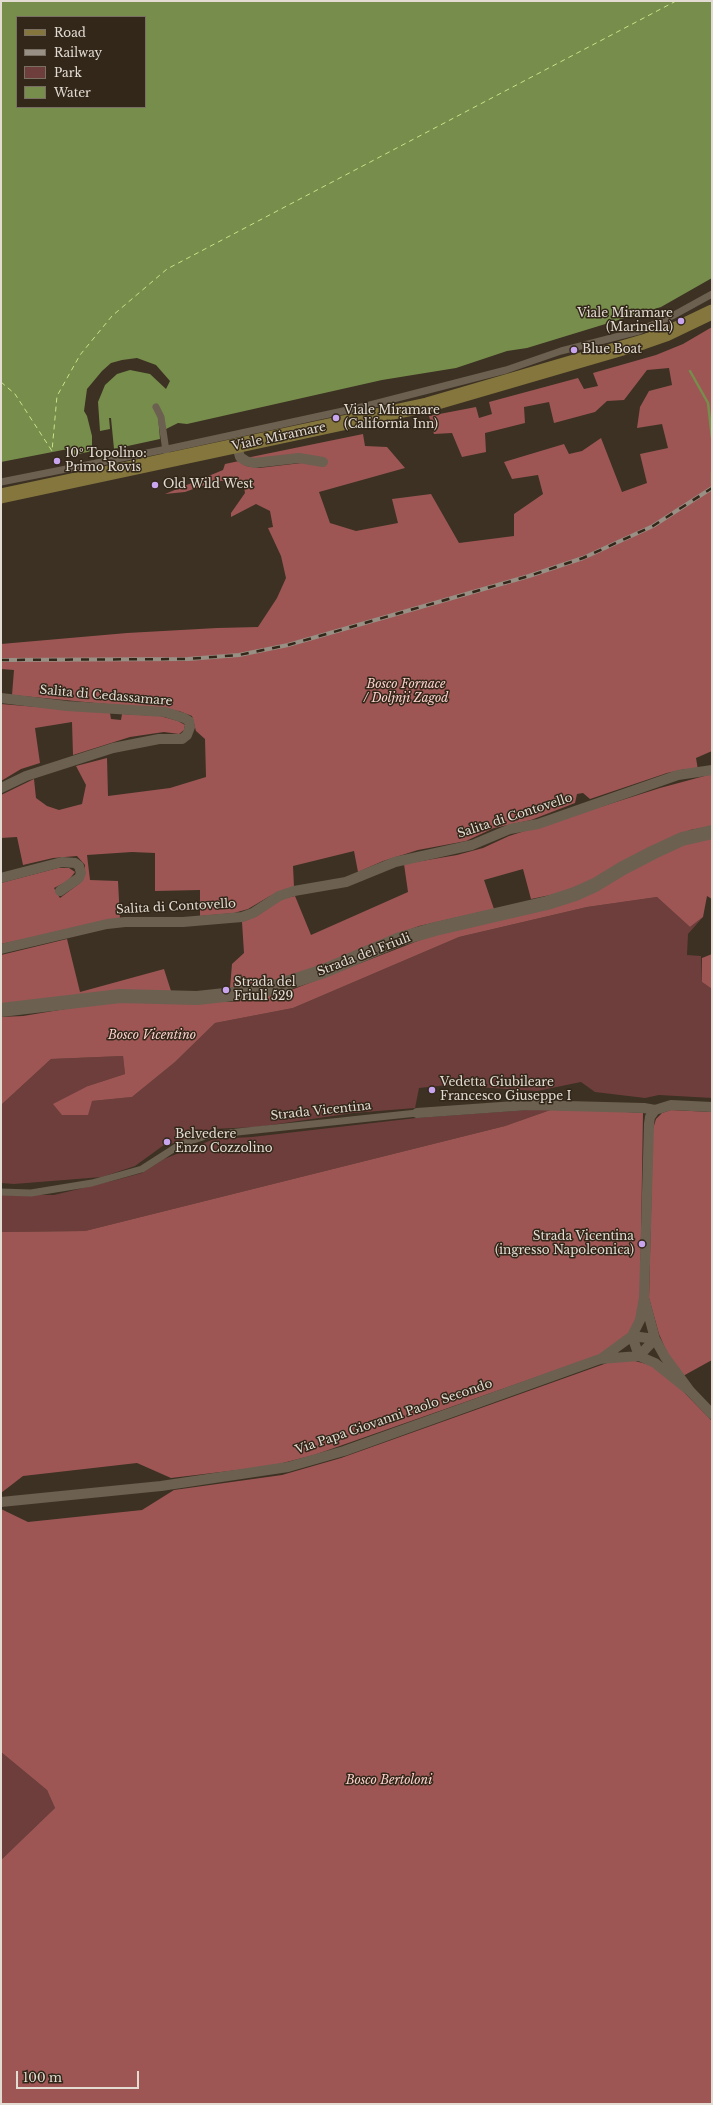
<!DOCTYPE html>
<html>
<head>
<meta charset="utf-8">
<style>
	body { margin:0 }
	#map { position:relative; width:713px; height:2105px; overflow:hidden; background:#3c3123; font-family:"Libre Baskerville",serif }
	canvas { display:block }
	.frame { position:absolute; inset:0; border:2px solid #e3dcd3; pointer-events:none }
	.legend { position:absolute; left:16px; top:16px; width:130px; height:92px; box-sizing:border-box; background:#322719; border:1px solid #796f63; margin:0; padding:5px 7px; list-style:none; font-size:12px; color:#e3dcd3 }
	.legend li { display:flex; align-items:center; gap:8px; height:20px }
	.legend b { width:20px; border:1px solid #796f63 }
	.scale { position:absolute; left:16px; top:2071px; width:123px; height:18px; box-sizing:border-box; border:2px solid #e3dcd3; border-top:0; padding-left:5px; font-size:12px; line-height:14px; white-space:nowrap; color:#e3dcd3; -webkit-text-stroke:3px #322719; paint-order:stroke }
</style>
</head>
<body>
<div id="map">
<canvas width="713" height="2105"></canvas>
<div class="frame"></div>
<ul class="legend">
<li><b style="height:5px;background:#84763d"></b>Road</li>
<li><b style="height:5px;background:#999085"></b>Railway</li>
<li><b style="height:11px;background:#6e3e3d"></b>Park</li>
<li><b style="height:11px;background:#778d4c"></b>Water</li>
</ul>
<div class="scale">100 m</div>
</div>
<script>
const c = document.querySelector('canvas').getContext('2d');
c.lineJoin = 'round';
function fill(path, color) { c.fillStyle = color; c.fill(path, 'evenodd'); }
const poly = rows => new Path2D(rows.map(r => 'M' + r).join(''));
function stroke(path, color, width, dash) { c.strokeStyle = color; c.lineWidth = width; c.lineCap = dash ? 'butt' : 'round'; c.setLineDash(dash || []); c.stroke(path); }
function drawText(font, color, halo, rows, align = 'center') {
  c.font = font + ' "Libre Baskerville",serif'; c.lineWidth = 3; c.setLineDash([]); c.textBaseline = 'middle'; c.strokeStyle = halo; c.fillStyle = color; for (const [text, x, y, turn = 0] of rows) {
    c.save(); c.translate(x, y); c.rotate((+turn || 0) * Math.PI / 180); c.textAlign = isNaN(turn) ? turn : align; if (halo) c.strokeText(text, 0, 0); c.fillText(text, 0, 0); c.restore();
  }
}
fill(poly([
	[657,897,690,927,703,917,688,934,687,955,701,956,702,982,712,989,712,1098,659,1095,645,1098,595,1092,581,1082,537,1091,448,1085,419,1088,415,1108,353,1113,257,1127,212,1129,171,1144,168,1138,166,1138,163,1140,164,1145,135,1166,102,1177,14,1184,1,1183,1,1105,51,1059,123,1056,125,1074,88,1086,92,1101,132,1097,175,1062,215,1023,293,1008,459,937,587,907],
	[556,1108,505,1126,85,1231,1,1232,1,1195,54,1195,116,1180,142,1173,164,1159,214,1139,252,1137,416,1118],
	[1,1752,47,1790,55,1808,1,1860]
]), '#6e3e3d');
fill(poly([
	[712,327,712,751,696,758,698,770,685,769,667,773,590,799,583,793,577,794,575,803,531,820,494,828,466,841,418,850,383,861,358,872,354,851,293,866,294,887,270,896,248,909,234,913,200,916,200,890,155,891,155,853,132,852,87,855,90,880,118,881,120,919,1,944,1,883,58,868,69,868,75,872,68,881,54,888,60,898,80,883,84,876,85,865,77,856,53,858,23,865,17,837,1,838,1,795,34,779,36,798,47,806,59,810,82,804,86,785,76,766,107,758,108,796,170,788,206,777,205,739,196,731,192,716,179,711,12,695,14,670,1,669,1,644,127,633,217,628,258,627,277,598,286,578,281,556,268,528,273,527,270,511,256,504,231,517,231,513,245,493,244,487,237,482,228,480,213,482,185,492,165,494,223,470,225,464,239,461,246,466,259,468,327,460,255,460,246,458,363,434,365,446,387,447,405,468,319,492,330,523,356,531,398,523,392,499,431,494,459,543,514,536,514,514,543,494,538,475,512,479,504,462,564,444,569,454,582,451,601,438,622,492,647,483,640,454,668,448,662,424,637,428,640,407,649,391,672,385,669,368,647,370,624,400,607,401,595,412,554,423,549,402,524,407,525,423,485,433,486,452,462,457,452,433,434,434,429,416,476,407,479,418,492,414,489,402,578,378,584,389,598,386,593,373,656,355,683,344],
	[1,704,110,713,111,719,121,720,122,714,160,716,178,721,185,725,184,730,179,734,164,732,130,737,73,755,72,722,35,728,40,763,21,769,1,781],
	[712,774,712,826,690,830,668,840,594,882,565,892,531,899,523,869,484,880,494,909,419,926,371,944,330,963,264,986,230,988,232,964,244,953,242,922,257,916,282,899,295,896,311,935,408,892,404,864,457,855,483,848,509,836,660,788],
	[712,838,712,899,707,896,703,917,690,927,657,897,587,907,459,937,293,1008,215,1023,175,1062,132,1097,92,1101,88,1115,62,1115,53,1104,88,1086,125,1074,123,1056,51,1059,1,1105,1,1017,23,1016,114,1001,231,1002,286,992,446,930,484,923,681,845],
	[67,939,80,992,164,969,171,991,1,1004,1,955],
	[712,954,712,989,702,982,702,958],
	[556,1108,643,1113,640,1297,636,1320,628,1335,605,1353,314,1455,271,1466,171,1478,137,1463,23,1476,1,1493,1,1232,85,1231,505,1126],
	[671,1110,712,1112,712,1360,683,1376,669,1357,659,1334,649,1298,653,1129,656,1119,662,1113],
	[631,1360,654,1366,673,1381,712,1421,712,2104,1,2104,1,1860,55,1808,47,1790,1,1752,1,1509,28,1522,142,1510,174,1490,282,1475,341,1458,607,1363]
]), '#9d5654');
fill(poly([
	[1,1,712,1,712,278,661,307,527,348,507,351,456,368,382,380,187,424,178,423,166,429,158,415,160,439,114,449,111,418,109,418,110,429,100,431,98,402,105,385,117,374,130,370,150,374,166,389,170,381,156,365,137,358,122,360,111,363,102,371,87,389,84,411,87,416,92,436,92,451,70,456,68,449,1,462],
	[17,17,145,17,145,107,17,107]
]), '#778d4c');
stroke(poly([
	[690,371,708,403,712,438],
	[712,472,712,483]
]), '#778d4c', 2.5);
stroke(poly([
	[1,382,15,394,52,451,57,396,80,355,112,316,167,269,676,1]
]), '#c5e487', 1, [5, 4]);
stroke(poly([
	[156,407,161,417,166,451],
	[1,482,172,448,366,406,506,370,561,351,639,331,674,315,712,294],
	[1,1192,31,1193,92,1183,142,1169,181,1144,209,1135,417,1113]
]), '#6c6050', 7);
stroke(poly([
	[237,446,240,457,246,461,254,463,299,458,323,462],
	[1,698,67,706,165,712,184,718,189,721,190,727,187,735,182,739,159,739,113,748,26,776,1,788],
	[1,878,62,862,75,863,79,866,81,873,79,878,60,891],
	[1,949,107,924,125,922,183,922,242,917,253,913,279,896,294,891,346,882,395,862,472,845,510,829,538,824,678,775,712,770],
	[417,1113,529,1105,644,1108,655,1110],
	[645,1301,655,1339,665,1357,690,1391,712,1414],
	[632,1336,655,1339],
	[639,1356,655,1339],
	[602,1358,632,1336],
	[690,1391,655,1363,639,1356,632,1336,640,1320,644,1298,649,1124,650,1117,655,1110,671,1105,712,1107],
	[1,1502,161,1486,288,1467,344,1451,600,1359,639,1356]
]), '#6c6050', 10);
stroke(poly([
	[1,1010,120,996,197,998,262,991,324,971,400,939,435,929,547,903,575,894,595,885,623,868,654,852,682,839,712,832]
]), '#6c6050', 14);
stroke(poly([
	[1,496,427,405,643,342,666,334,712,312]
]), '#84763d', 15);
const rail = poly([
	[1,660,188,659,239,655,288,645,529,576,583,558,653,526,712,488]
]);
stroke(rail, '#999085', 4);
stroke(rail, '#322719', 2.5, [8]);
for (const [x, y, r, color] of [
	[681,321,4,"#c8a5ee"],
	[574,350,4,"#c8a5ee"],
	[336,418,4,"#c8a5ee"],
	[57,461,4,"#c8a5ee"],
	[155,485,4,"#c8a5ee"],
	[226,990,4,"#c8a5ee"],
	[432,1090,4,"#c8a5ee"],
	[167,1142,4,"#c8a5ee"],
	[642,1244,4,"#c8a5ee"]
]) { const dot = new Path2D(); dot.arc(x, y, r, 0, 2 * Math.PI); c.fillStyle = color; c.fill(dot); stroke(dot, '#322719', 1.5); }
drawText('12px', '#e3dcd3', '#322719', [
	["Viale Miramare",673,314,"right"],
	["(Marinella)",673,328,"right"],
	["Blue Boat",582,350],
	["Viale Miramare",344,411],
	["(California Inn)",344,425],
	["10º Topolino:",65,454],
	["Primo Rovis",65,468],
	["Old Wild West",163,485],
	["Strada del",234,983],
	["Friuli 529",234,997],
	["Vedetta Giubileare",440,1083],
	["Francesco Giuseppe I",440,1097],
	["Belvedere",175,1135],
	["Enzo Cozzolino",175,1149],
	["Strada Vicentina",634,1237,"right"],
	["(ingresso Napoleonica)",634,1251,"right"]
], 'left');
drawText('12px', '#e3dcd3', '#322719', [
	["Viale Miramare",279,437,-12],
	["Salita di Cedassamare",106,696,5],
	["Salita di Contovello",515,816,-18],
	["Salita di Contovello",176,907,-3],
	["Strada del Friuli",364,955,-21],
	["Strada Vicentina",321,1111,-6],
	["Via Papa Giovanni Paolo Secondo",394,1417,-19]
]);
drawText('italic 12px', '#fcd0cd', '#322719', [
	["Bosco Fornace",406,685],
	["/ Doljnji Zagod",406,699],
	["Bosco Vicentino",152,1036],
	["Bosco Bertoloni",389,1781]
]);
</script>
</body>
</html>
